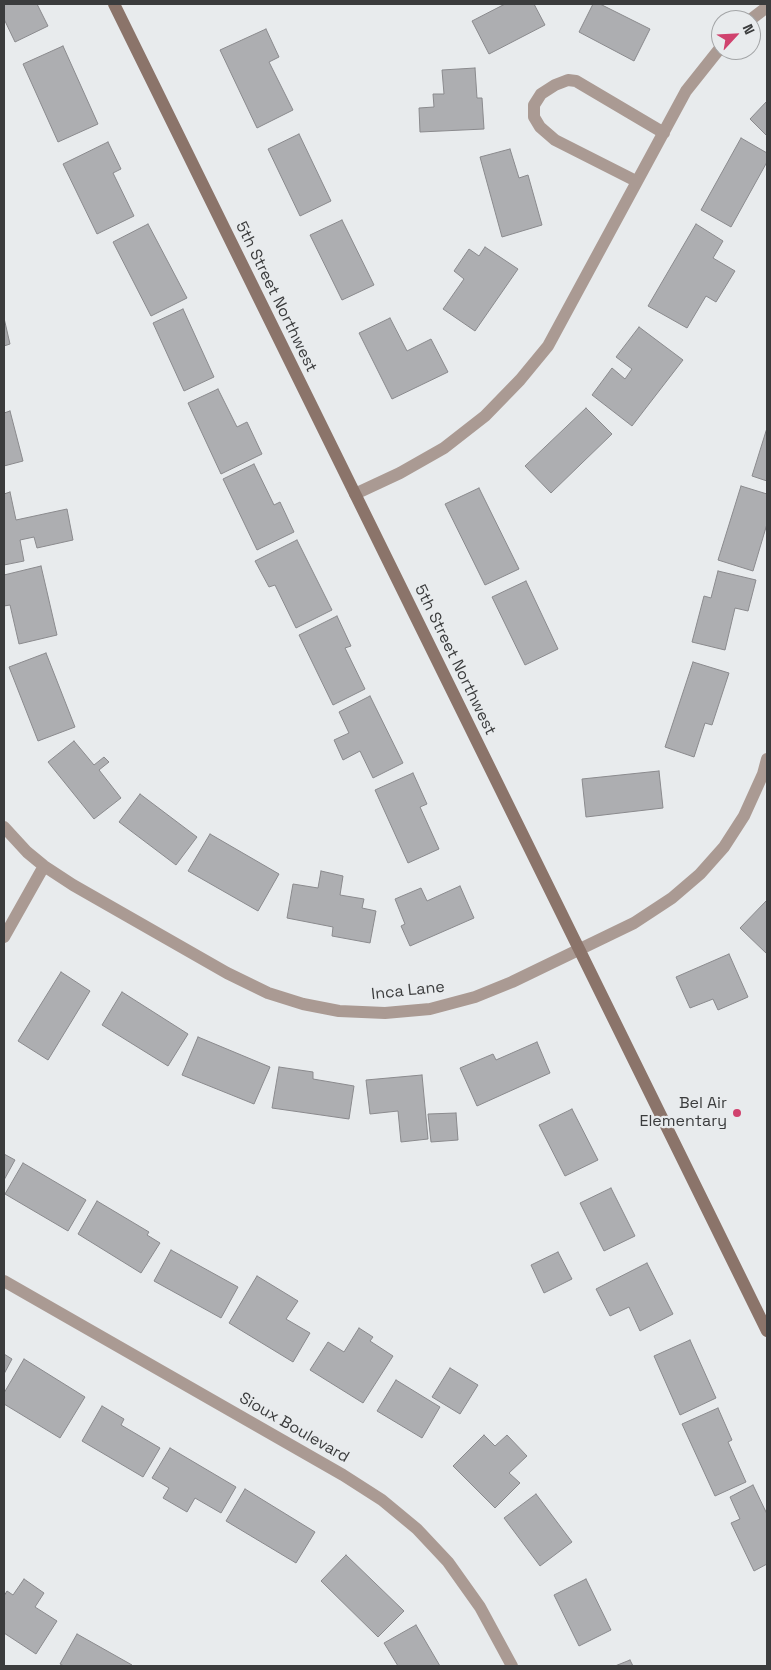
<!DOCTYPE html>
<html>
<head>
<meta charset="utf-8">
<style>
	body { margin:0 }
	#map { position:relative; width:771px; height:1670px; overflow:hidden; background:#e8ebed; font-family:"Space Grotesk",sans-serif }
	canvas { display:block }
	.frame { position:absolute; inset:0; border:5px solid #3b3c3d; pointer-events:none }
	.north { position:absolute; left:711px; top:10px; width:50px; height:50px; box-sizing:border-box; background:#e8ebed; border:1px solid #a3a5a7; border-radius:50%; rotate:65deg; font-size:14px; font-weight:700; line-height:20px; text-align:center; color:#3b3c3d }
	.north::after { content:''; display:block; margin:auto; width:18px; height:22px; background:#d0426e; clip-path:polygon(50% 0,100% 100%,50% 72%,0 100%) }
</style>
</head>
<body>
<div id="map">
<canvas width="771" height="1670"></canvas>
<div class="frame"></div>
<div class="north">N</div>
</div>
<script>
const c = document.querySelector('canvas').getContext('2d');
c.lineJoin = 'round';
function fill(path, color) { c.fillStyle = color; c.fill(path, 'evenodd'); }
const poly = rows => new Path2D(rows.map(r => 'M' + r).join(''));
function stroke(path, color, width, dash) { c.strokeStyle = color; c.lineWidth = width; c.lineCap = dash ? 'butt' : 'round'; c.setLineDash(dash || []); c.stroke(path); }
function drawText(font, color, halo, rows, align = 'center') {
  c.font = font + ' "Space Grotesk",sans-serif'; c.lineWidth = 4.5; c.setLineDash([]); c.textBaseline = 'middle'; c.strokeStyle = halo; c.fillStyle = color; for (const [text, x, y, turn = 0] of rows) {
    c.save(); c.translate(x, y); c.rotate((+turn || 0) * Math.PI / 180); c.textAlign = isNaN(turn) ? turn : align; if (halo) c.strokeText(text, 0, 0); c.fillText(text, 0, 0); c.restore();
  }
}
const building = poly([
	[4,4,37,4,48,26,15,42,4,19,4,4],
	[505,4,534,4,545,25,489,54,472,21,505,4],
	[593,4,600,4,650,29,634,61,579,32,593,4],
	[266,29,279,57,269,62,293,110,257,128,220,50,266,29],
	[63,46,98,124,58,142,23,64,63,46],
	[475,68,477,98,482,98,484,129,420,132,419,108,434,107,433,94,444,94,442,70,475,68],
	[767,101,767,136,750,119,767,101],
	[299,134,331,201,300,216,268,149,299,134],
	[741,138,767,153,767,162,731,227,701,210,741,138],
	[108,142,121,169,113,173,134,216,97,234,63,164,108,142],
	[510,149,519,178,528,175,542,225,502,237,480,157,510,149],
	[342,220,374,285,342,300,310,235,342,220],
	[148,224,187,298,151,316,113,242,148,224],
	[696,224,723,241,713,258,735,271,716,302,706,296,687,328,648,306,696,224],
	[485,247,518,269,475,331,443,309,464,279,454,271,469,249,479,256,485,247],
	[183,309,214,377,184,391,153,323,183,309],
	[4,318,10,344,4,346,4,318],
	[390,318,407,351,431,339,448,372,392,399,359,333,390,318],
	[639,327,683,360,632,426,592,395,612,368,625,379,632,369,616,357,639,327],
	[218,389,237,427,247,422,262,454,221,474,188,403,218,389],
	[586,408,612,434,551,493,525,466,586,408],
	[10,411,23,461,4,466,4,413,10,411],
	[767,428,767,481,752,476,767,428],
	[254,464,274,505,280,502,294,532,257,550,223,479,254,464],
	[741,486,767,494,767,524,753,571,718,560,741,486],
	[479,488,519,569,485,585,445,504,479,488],
	[10,492,16,520,67,509,73,540,37,548,34,537,20,540,24,561,4,565,4,494,10,492],
	[297,540,332,610,296,628,275,585,269,587,255,561,297,540],
	[41,566,57,635,19,644,10,605,4,606,4,575,41,566],
	[718,571,756,580,748,611,735,608,725,650,692,642,704,596,711,598,718,571],
	[526,581,558,649,525,665,492,597,526,581],
	[337,616,351,646,345,648,365,689,333,705,299,635,337,616],
	[46,653,75,727,38,741,9,667,46,653],
	[693,662,729,673,712,725,705,723,694,757,665,747,693,662],
	[370,696,403,763,373,778,360,751,343,760,334,740,349,733,339,712,370,696],
	[74,741,94,765,104,757,109,762,99,770,121,798,94,819,48,762,74,741],
	[659,771,663,808,586,817,582,779,659,771],
	[413,773,427,804,420,807,439,849,408,863,375,790,413,773],
	[140,794,197,837,176,865,119,822,140,794],
	[210,834,279,874,258,911,188,871,210,834],
	[321,871,343,876,340,895,364,899,362,908,376,911,370,943,332,936,333,927,287,918,293,884,318,888,321,871],
	[460,886,474,918,410,946,401,926,405,924,395,899,421,888,427,901,460,886],
	[767,900,767,954,740,928,767,900],
	[729,954,748,997,718,1010,713,999,690,1008,676,977,729,954],
	[61,972,90,991,48,1060,18,1041,61,972],
	[122,992,188,1034,168,1066,102,1025,122,992],
	[198,1037,270,1067,254,1104,182,1075,198,1037],
	[537,1042,550,1073,477,1106,460,1068,493,1054,496,1060,537,1042],
	[279,1067,313,1072,313,1079,354,1086,349,1119,272,1108,279,1067],
	[422,1075,428,1139,401,1142,398,1111,370,1114,366,1080,422,1075],
	[572,1109,598,1160,565,1176,539,1125,572,1109],
	[456,1113,458,1140,431,1142,428,1114,456,1113],
	[4,1154,15,1160,4,1180,4,1154],
	[23,1163,86,1200,68,1231,5,1194,23,1163],
	[611,1188,635,1236,604,1251,580,1203,611,1188],
	[97,1201,149,1232,147,1235,160,1243,141,1273,78,1234,97,1201],
	[171,1250,238,1287,221,1318,154,1281,171,1250],
	[558,1252,572,1279,544,1293,531,1265,558,1252],
	[647,1263,673,1314,640,1331,629,1307,610,1316,596,1289,647,1263],
	[257,1276,298,1301,286,1319,310,1333,293,1362,229,1323,257,1276],
	[359,1328,373,1337,370,1341,393,1356,363,1403,310,1370,328,1342,344,1352,359,1328],
	[690,1340,716,1398,680,1415,654,1356,690,1340],
	[4,1354,12,1359,4,1374,4,1354],
	[24,1359,85,1397,60,1438,4,1404,4,1393,24,1359],
	[450,1368,478,1385,460,1414,432,1397,450,1368],
	[396,1380,440,1407,422,1438,377,1411,396,1380],
	[102,1406,124,1419,121,1425,160,1448,143,1477,82,1441,102,1406],
	[718,1408,732,1440,728,1442,746,1482,715,1496,682,1424,718,1408],
	[484,1435,495,1446,507,1435,527,1456,509,1473,520,1483,495,1508,453,1466,484,1435],
	[170,1448,236,1487,221,1513,195,1498,187,1512,163,1498,169,1488,152,1478,170,1448],
	[753,1485,767,1514,767,1564,754,1571,731,1523,740,1519,730,1497,753,1485],
	[245,1489,315,1532,296,1563,226,1521,245,1489],
	[536,1494,572,1542,540,1566,504,1518,536,1494],
	[346,1555,404,1611,378,1637,321,1581,346,1555],
	[24,1579,44,1593,35,1607,57,1621,36,1654,4,1633,4,1596,7,1591,13,1595,24,1579],
	[586,1579,611,1630,579,1646,554,1595,586,1579],
	[416,1625,440,1666,398,1666,384,1643,416,1625],
	[77,1634,132,1665,132,1666,64,1666,60,1664,77,1634],
	[630,1660,633,1666,615,1666,630,1660]
]);
fill(building, '#adaeb1');
stroke(building, '#8a8a8d', 1);
stroke(poly([
	[750,20,767,7],
	[636,181,555,140,540,127,534,117,534,105,541,94,555,85,568,80,576,81,664,133],
	[355,494,400,473,444,448,485,416,520,380,548,346,686,91,721,47],
	[4,827,27,852,44,866,73,885,227,973,268,993,303,1004,339,1011,385,1013,430,1009,475,997,512,982,634,923,672,898,700,874,724,847,744,816,763,774,767,759],
	[4,937,44,866],
	[4,1281,343,1475,382,1500,417,1529,448,1562,480,1607,512,1666]
]), '#aa9a93', 12);
stroke(poly([
	[114,4,767,1331]
]), '#8b746a', 12);
for (const [x, y, r, color] of [
	[737,1113,5,"#d0426e"]
]) { const dot = new Path2D(); dot.arc(x, y, r, 0, 2 * Math.PI); c.fillStyle = color; c.fill(dot); stroke(dot, '#e8ebed', 2); }
drawText('16px', '#3b3c3d', '#e8ebed', [
	["5th Street Northwest",276,297,64],
	["5th Street Northwest",455,660,64],
	["Inca Lane",408,991,-6],
	["Sioux Boulevard",294,1428,30]
]);
drawText('16px', '#3b3c3d', '#e8ebed', [
	["Bel Air",727,1104],
	["Elementary",727,1122]
], 'right');
</script>
</body>
</html>
